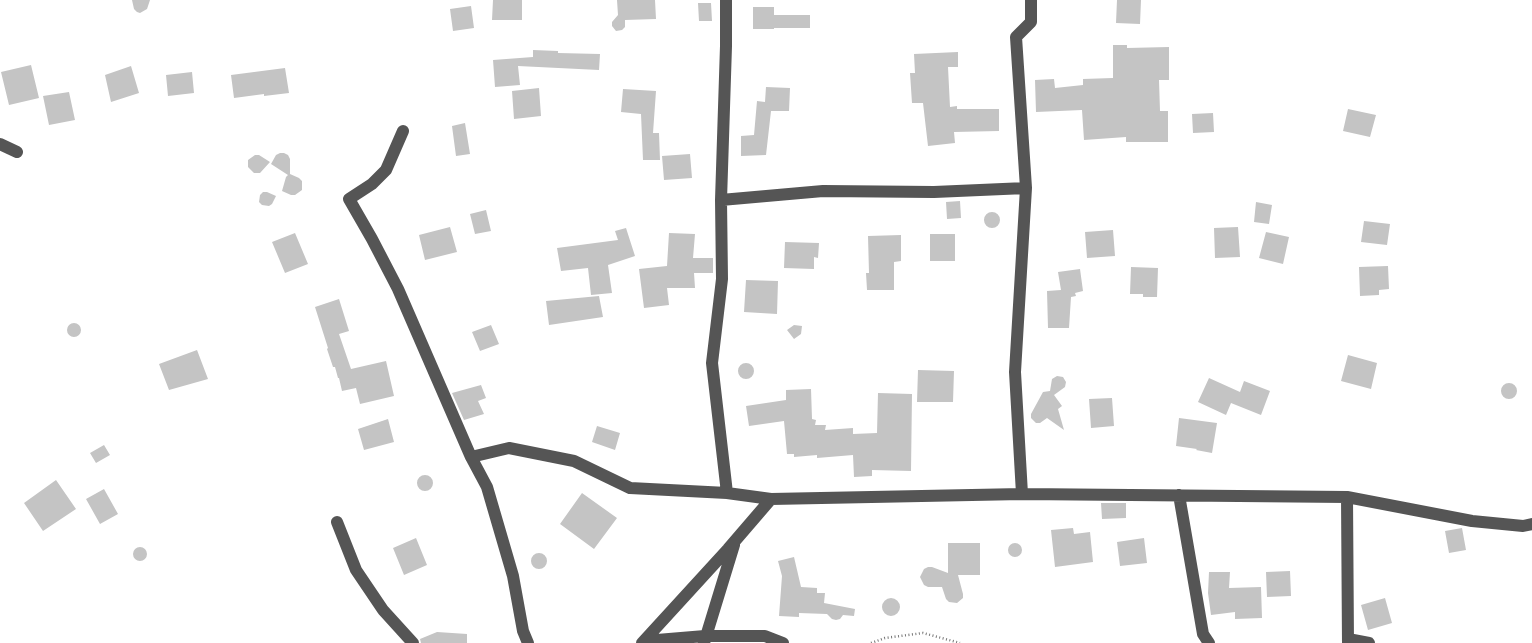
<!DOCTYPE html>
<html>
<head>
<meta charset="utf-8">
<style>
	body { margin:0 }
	canvas { display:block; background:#fff }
</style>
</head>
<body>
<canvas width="1532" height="643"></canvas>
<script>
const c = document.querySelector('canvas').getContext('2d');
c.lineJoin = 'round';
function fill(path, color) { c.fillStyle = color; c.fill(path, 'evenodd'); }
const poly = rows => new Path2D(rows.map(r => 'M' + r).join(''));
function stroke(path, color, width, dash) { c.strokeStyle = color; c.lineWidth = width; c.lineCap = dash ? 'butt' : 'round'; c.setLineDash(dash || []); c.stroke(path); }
fill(poly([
	[132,0,150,0,147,9,140,13,137,12,134,9],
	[493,0,522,0,522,20,492,20],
	[617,0,655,0,656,19,625,20,625,27,622,30,616,31,612,26,612,22,618,15],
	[1117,0,1141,0,1140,24,1116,23],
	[698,3,711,3,712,21,699,21],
	[471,6,474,28,453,31,450,9],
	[753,7,774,7,774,15,810,15,810,28,774,28,774,29,753,29],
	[1113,45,1127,45,1127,48,1169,47,1169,80,1159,80,1160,111,1168,111,1168,142,1126,142,1126,137,1084,140,1082,110,1036,112,1035,80,1054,79,1055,88,1083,85,1083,79,1113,78],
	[533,50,558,51,558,53,600,54,599,70,518,66,520,85,495,87,493,60,533,57],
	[958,52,958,67,948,67,950,107,957,106,957,109,999,109,999,131,954,132,955,143,928,146,923,103,912,103,910,73,915,73,914,54],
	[31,65,39,98,9,105,1,72],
	[131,66,139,93,111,102,105,75],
	[285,68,289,93,264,96,264,94,234,98,231,75],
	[192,72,194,93,168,96,166,75],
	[766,87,790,88,789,111,771,111,766,155,741,156,741,136,754,135,757,101,765,102],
	[539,88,541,116,514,119,512,91],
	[623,89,656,91,653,133,659,133,660,160,643,160,641,114,621,112],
	[69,92,75,120,49,125,43,96],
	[1348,109,1376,115,1370,137,1343,131],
	[1213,113,1214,132,1193,133,1192,114],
	[465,123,470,154,456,156,452,126],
	[280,153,284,153,288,155,290,159,290,174,299,178,302,181,302,190,295,195,291,195,282,191,286,177,288,175,271,164,276,155],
	[690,154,692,178,664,180,662,156],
	[255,155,259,155,270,162,260,173,254,173,248,167,248,160],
	[263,192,267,192,276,196,272,204,269,206,262,205,259,202,260,195],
	[960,201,961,218,947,219,946,202],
	[1256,202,1272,205,1269,224,1254,222],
	[486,210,491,231,475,234,470,214],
	'984 220a8 8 0 1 1 16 0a8 8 0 1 1-16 0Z',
	[1364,221,1390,224,1387,245,1361,242],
	[450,227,457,252,425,260,419,235],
	[1238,227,1240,257,1215,258,1214,228],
	[626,228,635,256,608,265,612,293,591,295,588,268,561,271,557,248,618,240,615,231],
	[1113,230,1115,256,1087,258,1085,232],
	[1266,232,1289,237,1283,264,1259,258],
	[295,233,308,264,285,273,272,242],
	[669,233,695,234,693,258,713,258,713,273,694,273,695,288,667,288,669,305,644,308,639,269,667,266],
	[930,234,955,234,955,261,930,261],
	[901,235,901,261,894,262,894,290,867,290,866,273,869,273,868,236],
	[785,242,819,243,818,258,814,257,814,269,784,268],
	[1388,266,1389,289,1379,290,1379,295,1360,296,1359,267],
	[1131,267,1158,268,1157,297,1143,297,1143,294,1130,294],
	[1080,269,1083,291,1075,293,1076,296,1071,297,1069,328,1048,328,1047,291,1061,290,1058,272],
	[746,280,778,281,777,314,744,312],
	[599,296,603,317,549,325,546,301],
	[339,299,349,331,339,334,351,369,386,361,394,396,360,404,356,388,342,391,339,378,338,378,335,367,333,367,327,349,328,348,315,307],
	'67 330a7 7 0 1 1 14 0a7 7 0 1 1-14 0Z',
	[491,325,499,344,480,351,472,332],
	[794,325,802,326,801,334,794,339,787,330],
	[197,350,208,379,169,390,159,364],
	[1348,355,1377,363,1371,389,1341,381],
	'738 371a8 8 0 1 1 16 0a8 8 0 1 1-16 0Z',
	[918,370,954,371,953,402,917,402],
	[1057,376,1063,377,1066,382,1065,387,1054,395,1062,406,1058,409,1064,430,1047,418,1040,423,1036,423,1031,418,1031,414,1043,392,1050,391,1052,379],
	[1209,378,1240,392,1244,381,1270,391,1261,415,1231,403,1226,415,1198,402],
	'1501 391a8 8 0 1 1 16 0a8 8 0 1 1-16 0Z',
	[481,385,486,398,478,401,484,414,464,420,452,393],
	[811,389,812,419,816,420,815,425,826,425,825,430,853,428,853,434,877,433,878,393,912,394,911,471,872,470,872,476,854,477,853,455,817,458,817,455,794,457,794,454,787,454,784,421,749,426,746,406,786,400,786,390],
	[1112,398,1114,426,1091,428,1089,399],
	[1179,418,1217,423,1212,453,1196,450,1197,449,1176,446],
	[388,419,394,442,364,450,358,429],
	[597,426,620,433,615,450,592,442],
	[104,445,110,455,96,463,90,453],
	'417 483a8 8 0 1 1 16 0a8 8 0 1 1-16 0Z',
	[56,480,76,509,43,531,24,503],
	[104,489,118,514,100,524,86,499],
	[582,493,617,518,594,549,560,524],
	[1101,503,1126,503,1126,518,1102,519],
	[1073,528,1074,534,1090,532,1093,562,1055,567,1051,530],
	[1462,528,1466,550,1449,553,1445,531],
	[416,538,427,565,404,575,393,548],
	[1144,538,1147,563,1120,566,1117,542],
	'1008 550a7 7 0 1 1 14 0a7 7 0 1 1-14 0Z',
	[948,543,980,543,980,575,958,575,963,594,963,598,957,603,949,602,946,599,942,587,928,587,924,585,920,577,924,569,928,567,932,567,948,573],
	'133 554a7 7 0 1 1 14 0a7 7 0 1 1-14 0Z',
	'531 561a8 8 0 1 1 16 0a8 8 0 1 1-16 0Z',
	[794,557,801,587,817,588,817,593,825,593,824,603,855,609,854,616,843,615,840,619,836,620,832,619,827,614,799,613,799,617,779,616,782,576,778,561],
	[1290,571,1291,596,1267,597,1266,572],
	[1209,572,1230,572,1229,588,1261,587,1262,618,1235,619,1235,612,1211,615,1208,593],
	[1385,598,1392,623,1368,630,1361,605],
	'882 607a9 9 0 1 1 18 0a9 9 0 1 1-18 0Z',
	[437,632,467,634,467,643,421,643,420,639]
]), '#c4c4c4');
stroke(poly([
	[871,643,885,638,923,633,960,643]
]), '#777', 2.5, [1, 2.5]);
stroke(poly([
	[726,0,726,46,721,200,722,279,712,363,727,493],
	[403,131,386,170,372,184,349,199,372,239,398,289,471,457,487,487,513,576,523,631,528,643],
	[0,144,17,152],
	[721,200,823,191,934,192,1026,188],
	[471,457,509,448,574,461,630,488,727,493,771,499],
	[1022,494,1015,372,1026,188,1016,37,1031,22,1031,0],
	[1179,495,1203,634,1209,643],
	[1347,497,1348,643],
	[337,522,356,570,383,610,413,643],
	[1348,639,1369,643],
	[645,641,705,636,765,636,783,643],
	[642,643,728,549,771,499,1022,494,1347,497,1472,521,1523,526,1532,524],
	[704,643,734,545]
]), '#555', 12);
</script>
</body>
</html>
